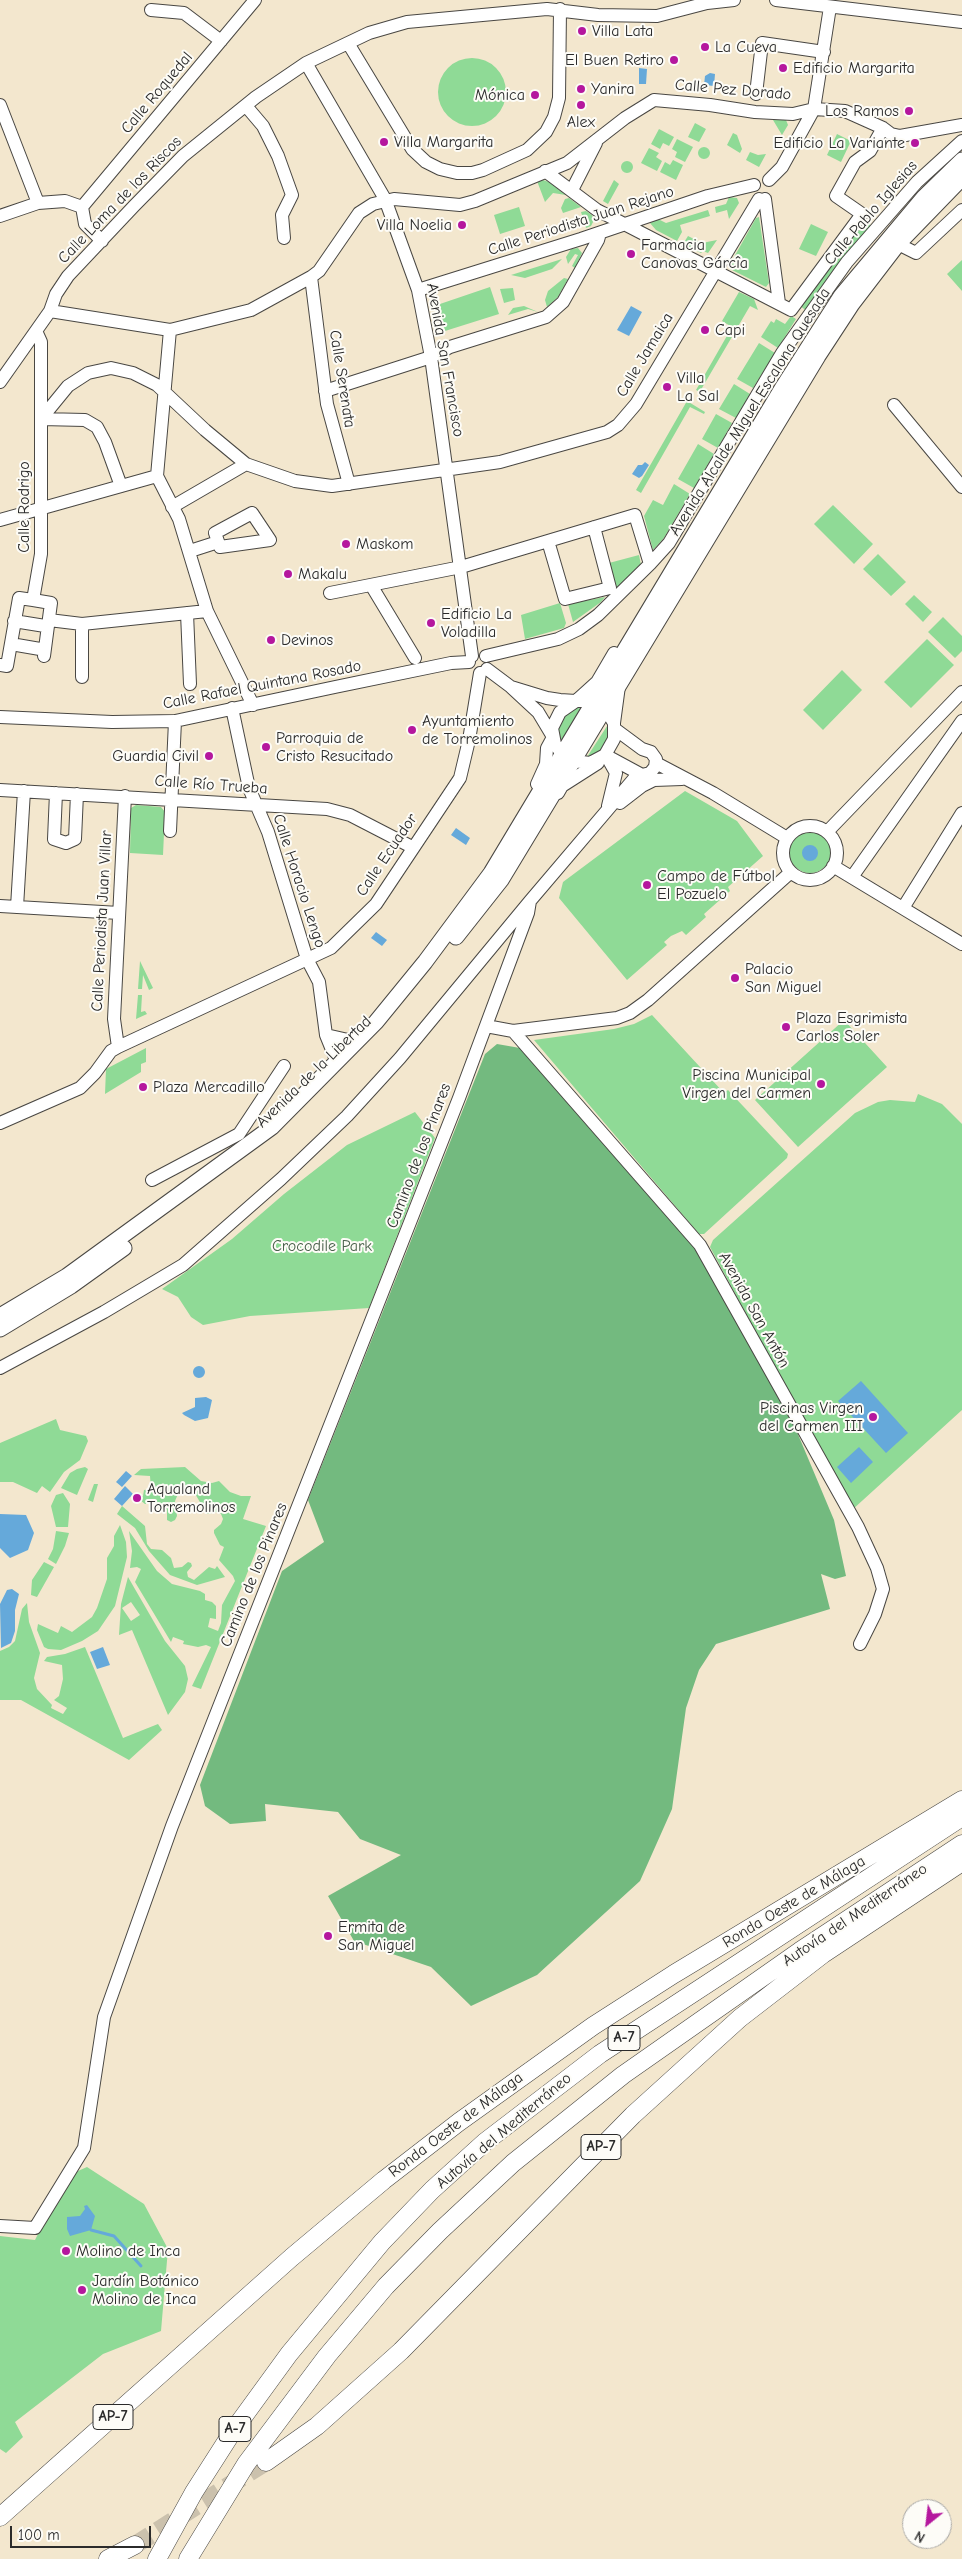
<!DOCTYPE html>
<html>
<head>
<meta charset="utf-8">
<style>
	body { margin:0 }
	#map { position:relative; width:962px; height:2559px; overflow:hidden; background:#f3e7ce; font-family:"Comic Neue",sans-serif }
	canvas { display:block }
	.north { position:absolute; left:902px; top:2499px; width:50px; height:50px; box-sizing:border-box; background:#fdfcf7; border:1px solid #a9a8a5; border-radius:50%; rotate:209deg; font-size:14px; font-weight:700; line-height:20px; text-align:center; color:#2b2b2b }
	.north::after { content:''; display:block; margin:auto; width:18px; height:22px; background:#b5179e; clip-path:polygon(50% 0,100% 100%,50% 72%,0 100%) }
	.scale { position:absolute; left:10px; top:2526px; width:141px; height:22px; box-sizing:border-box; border:2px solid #2b2b2b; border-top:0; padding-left:6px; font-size:15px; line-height:18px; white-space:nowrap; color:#2b2b2b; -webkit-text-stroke:4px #fdfcf7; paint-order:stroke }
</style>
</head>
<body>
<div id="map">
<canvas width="962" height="2559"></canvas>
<div class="north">N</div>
<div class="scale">100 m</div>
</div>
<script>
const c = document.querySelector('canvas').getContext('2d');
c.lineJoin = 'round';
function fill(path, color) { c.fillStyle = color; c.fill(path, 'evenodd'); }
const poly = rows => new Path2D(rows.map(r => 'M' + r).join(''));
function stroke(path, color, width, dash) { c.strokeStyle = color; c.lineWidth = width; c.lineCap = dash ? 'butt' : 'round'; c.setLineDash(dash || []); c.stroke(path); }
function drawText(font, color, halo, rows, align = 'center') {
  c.font = font + ' "Comic Neue",sans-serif'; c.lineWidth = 4; c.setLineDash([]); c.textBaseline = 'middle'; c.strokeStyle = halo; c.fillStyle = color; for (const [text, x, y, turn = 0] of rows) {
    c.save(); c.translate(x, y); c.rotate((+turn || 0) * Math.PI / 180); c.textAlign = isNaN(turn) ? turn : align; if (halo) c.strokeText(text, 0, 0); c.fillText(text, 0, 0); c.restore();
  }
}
fill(poly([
	'438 92a34 34 0 1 1 68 0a34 34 0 1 1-68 0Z',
	[773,120,786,120,788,125,782,135],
	[695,123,706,129,699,142,688,137],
	[659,129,674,137,669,146,663,143,660,149,651,144],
	[733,133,737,135,742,149,740,153,727,145],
	[837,134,851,141,841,162,827,155],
	[677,139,693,147,685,162,675,157,677,152,672,149],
	'698 153a6 6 0 1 1 12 0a6 6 0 1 1-12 0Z',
	[649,148,659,153,656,157,662,161,657,171,641,163],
	[750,152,758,155,766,154,759,167,746,160],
	[673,160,683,165,676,180,660,172,665,162,670,165],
	'621 167a6 6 0 1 1 12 0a6 6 0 1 1-12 0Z',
	[543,180,549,182,566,195,553,193,545,202,537,181],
	[614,180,619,184,608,204,603,201],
	[729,197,737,198,739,203,729,219,727,210,716,213,715,207,726,204],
	[569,198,581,207,563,213,561,208,565,199],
	[519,207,525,226,500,234,494,215],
	[708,210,710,216,680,225,682,232,677,241,656,230,650,223,658,219,666,223],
	[586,211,592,215,594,220,591,226,586,228,581,212],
	[759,217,769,283,766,287,730,269,729,266,756,218],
	[863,219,872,226,808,312,799,305],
	[811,224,828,232,816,256,799,249],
	[688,236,702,243,717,240,708,253,703,251,701,253,683,244],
	[578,248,582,253,575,268,572,266,578,255,575,254,568,264,566,257,571,249],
	[562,259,552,269,525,278,511,275],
	[962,260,962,291,947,274],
	[564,278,568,279,558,297,547,307,545,300,548,291],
	[490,287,499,314,445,331,437,305],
	[513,288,515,300,504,303,500,289],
	[739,292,754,299,758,310,750,306,702,388,714,396,713,399,696,390,732,327,722,321],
	[524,306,538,312,528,309,508,315,513,308],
	[791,316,796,319,778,348,761,337,771,321,774,323,776,319,785,324],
	[759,343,775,353,753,388,737,379],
	[734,384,750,394,736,418,719,409],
	[687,401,705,412,704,414,690,407,641,493,636,490],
	[716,414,732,423,718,448,702,439],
	[698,444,714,454,694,488,678,479],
	[674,484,690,494,664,538,653,550,644,516,653,500,663,505],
	[833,505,873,544,854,564,814,524],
	[878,554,906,582,891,596,863,569],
	[639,555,641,565,617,588,609,563],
	[914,595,932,612,923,622,905,604],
	[605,597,601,602,573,622,568,604],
	[560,603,566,623,564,628,525,639,521,615],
	[943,617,962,636,962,651,955,658,928,632],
	[927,639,954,665,911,708,884,682],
	[842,670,862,690,823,730,803,710],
	[581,707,561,742,558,724,571,708],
	[609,723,609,741,597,756,587,757],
	[685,791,737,821,763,856,728,887,730,891,704,914,706,917,686,935,682,931,671,936,664,942,667,945,627,980,559,898,563,882],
	[136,805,161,807,165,812,163,855,130,853,131,808],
	'789 852a21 21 0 1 1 42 0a21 21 0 1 1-42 0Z',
	[140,961,153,988,149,990,143,975,142,989,138,989],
	[138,995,142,995,141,1012,145,1011,147,1014,136,1019],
	[652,1015,724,1093,728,1090,788,1154,787,1158,704,1234,699,1234,534,1040,614,1029,634,1024],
	[844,1020,887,1067,798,1147,755,1100],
	[146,1048,146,1062,141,1064,141,1072,105,1094,106,1069],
	[918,1094,942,1104,962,1124,962,1410,852,1510,710,1247,713,1240,855,1113,878,1102,890,1100,915,1102],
	[415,1112,435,1138,369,1308,250,1316,203,1325,191,1317,178,1297,162,1289,232,1239,284,1194,347,1145],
	[56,1419,60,1430,86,1436,88,1441,80,1460,64,1472,50,1492,42,1486,37,1493,13,1482,0,1482,0,1443],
	[85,1467,88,1469,77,1495,61,1488,70,1473,77,1469],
	[185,1467,201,1481,212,1483,219,1481,230,1492,241,1496,251,1496,243,1519,266,1526,201,1689,192,1686,211,1647,206,1645,198,1647,183,1644,184,1641,173,1637,171,1642,135,1582,141,1569,137,1567,130,1568,132,1551,129,1531,157,1571,172,1584,200,1591,205,1594,205,1600,212,1602,216,1606,216,1619,210,1618,208,1627,218,1631,221,1623,222,1605,235,1581,233,1576,219,1560,224,1547,220,1545,214,1533,214,1530,221,1524,223,1519,221,1514,217,1512,207,1514,194,1492,188,1490,178,1494,175,1501,177,1516,175,1520,171,1522,167,1520,167,1510,162,1504,145,1504,135,1496,143,1496,144,1490,151,1489,150,1476,134,1475,141,1469],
	[94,1484,98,1484,93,1502,88,1500],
	[63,1493,70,1504,68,1527,56,1527,51,1506,56,1495],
	[122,1506,145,1526,147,1544,151,1549,162,1550,171,1558,174,1568,182,1567,188,1562,191,1563,192,1566,187,1572,188,1577,194,1580,209,1567,215,1569,217,1566,225,1577,197,1585,170,1575,149,1551,135,1528,117,1514],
	[120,1525,126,1542,127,1557,115,1606,98,1631,82,1641,61,1650,48,1649,44,1647,37,1630,38,1624,58,1633,61,1626,72,1632,92,1617,97,1608,107,1579,107,1558,114,1546,114,1536],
	[56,1531,69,1533,65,1546,56,1564,48,1559,53,1549],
	[44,1562,54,1567,37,1597,31,1595,32,1580],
	[128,1577,165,1641,185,1666,188,1679,185,1692,168,1715,132,1630,119,1635,121,1604],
	[131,1602,140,1615,131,1621,122,1608],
	[27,1603,29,1622,40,1653,34,1678,37,1689,52,1705,51,1708,63,1714,67,1708,54,1700,59,1696,63,1679,62,1665,44,1661,47,1657,65,1654,85,1647,123,1738,158,1724,162,1730,129,1760,21,1700,0,1700,0,1651,9,1647,15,1641,22,1609],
	[87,2167,144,2204,168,2249,161,2331,103,2354,15,2422,23,2437,6,2453,0,2449,0,2236,35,2240,59,2192,78,2171]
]), '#8fda96');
fill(poly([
	[497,1044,520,1048,695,1245,797,1432,834,1520,846,1576,835,1579,821,1574,830,1609,716,1644,699,1670,686,1708,672,1809,640,1881,537,1975,471,2006,431,1967,354,1941,328,1896,401,1855,360,1839,338,1812,265,1804,266,1821,230,1824,205,1806,200,1785,282,1571,324,1542,308,1500,485,1054]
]), '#73ba7f');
fill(poly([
	[639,68,647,69,646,84,639,84],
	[710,73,715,74,714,86,704,85,705,76],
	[631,306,642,312,629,336,617,330],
	[645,462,649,465,642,476,639,478,632,474,638,465,642,465],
	[456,828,470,838,466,845,451,835],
	'802 853a8 8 0 1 1 16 0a8 8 0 1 1-16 0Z',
	[376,932,387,940,382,946,371,938],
	'193 1372a6 6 0 1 1 12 0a6 6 0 1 1-12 0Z',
	[861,1381,908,1433,886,1453,838,1401],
	[206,1397,212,1400,208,1418,195,1421,184,1415,182,1413,195,1407,195,1398],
	[859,1447,873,1462,851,1483,837,1467],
	[126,1471,132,1476,122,1487,116,1482],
	[125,1486,133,1494,122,1506,114,1499],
	[0,1514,26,1515,34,1533,28,1550,10,1558,0,1548],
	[12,1589,19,1594,15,1610,15,1631,11,1643,1,1648,0,1604,7,1590],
	[103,1647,110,1665,97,1669,90,1652],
	[87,2205,95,2216,91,2230,70,2236,67,2229,67,2217,80,2216,85,2209,84,2206]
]), '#65a9da');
stroke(poly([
	[91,2230,114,2236,141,2266]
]), '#65a9da', 3);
stroke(poly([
	[135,2545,266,2462]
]), '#cbc1ad', 18, [18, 9]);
const minor = poly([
	[776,0,962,22],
	[151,10,184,13,221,41],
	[348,43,412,149,426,162,440,169,457,173,472,173,483,170,527,150,546,132,554,117,559,98,560,9],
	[306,63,385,199,418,290,431,357,472,656],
	[756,94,762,43,824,52],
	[0,105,38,203,65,201,82,207,85,224,102,241],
	[246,106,263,126,278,156,292,195,282,215,284,238],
	[545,171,597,210,791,310,862,214,836,196,855,162,870,151,883,128],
	[769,180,782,167,814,109,830,7],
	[572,190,596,143],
	[765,199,779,303],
	[82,207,255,0],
	[0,216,38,203],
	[898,244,916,253,962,210],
	[311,277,327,404,349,484],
	[418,290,581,239,708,196,754,185],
	[50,311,170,330,251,310,311,277,319,271,359,213,373,204,394,199,460,205,475,201,567,163,625,118,654,100,710,105,755,112,793,114,814,109,845,111,883,128,891,134,900,136,962,125],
	[170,330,157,476,179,519,207,611,253,705],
	[0,382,50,311,56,294,68,276,134,206,183,156,256,97,306,63,369,33,407,22,547,9,598,15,657,16,707,3,734,0],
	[325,391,431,357,450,347,546,317,563,302,598,240,600,233],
	[894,405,962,487],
	[41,419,68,386,88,373,111,368,133,373,157,385,205,430,246,464,295,481,332,486,500,462,607,432,618,425,636,404,759,199],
	[41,419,85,420,97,427,105,442,121,486],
	[172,507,246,464],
	[252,513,270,540,220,547,215,533,252,513],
	[0,520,157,476],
	[548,541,565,599,610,588,594,527],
	[190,551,218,542],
	[371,585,415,658],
	[330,593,461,567,635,515,650,564],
	[33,600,51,603,44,656],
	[187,613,190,684],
	[49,620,82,624,207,611],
	[14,621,45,626],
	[82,624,82,677],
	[11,644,40,649],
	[486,656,558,639,579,629,598,615,650,564,669,543,782,353,847,262,917,182,962,141],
	[0,665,7,666,19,598,33,600,41,554,41,342,36,331],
	[487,669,511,687,538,712,553,737],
	[511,687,547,698,560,700,576,701,585,701,594,702,606,710,614,723,614,739,605,755,590,763,573,761,563,756,555,744,552,728,560,712,576,701,597,682,614,653],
	[232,708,249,788,268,832,307,959,319,982,326,1035,337,1062],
	[0,717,112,722,175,721,335,687,451,663,469,662],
	[614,723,619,686],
	[605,755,642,775,650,773,655,767,656,759,651,752,642,749,615,729],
	[607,757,616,773,608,806],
	[656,763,713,793,787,838],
	[537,784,546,764,547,748,553,737],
	[0,790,327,809,350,815,412,847],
	[56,793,54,839,66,843,75,839,77,794],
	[558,793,562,786,598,763],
	[620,803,642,786,654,780,682,779],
	'783 853a27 27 0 1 1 54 0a27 27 0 1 1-54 0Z',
	[170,831,175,721],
	[827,832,962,692],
	[833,866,962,944],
	[852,877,962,721],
	[0,906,119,913],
	[17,907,24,791],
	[903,908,962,813],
	[486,1026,513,1031,617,1018,630,1013,648,1000,791,872],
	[513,1031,700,1245,858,1527,877,1568,883,1589,875,1614,860,1644],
	[326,1035,357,1042],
	[118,1047,114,1019,125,796],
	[0,1123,80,1088,95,1073,111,1051,118,1047,331,948,376,904,460,778,469,740,480,673],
	[152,1180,239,1134,284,1066],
	[0,1368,104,1312,183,1265,281,1179,347,1116,400,1058,530,901,638,774],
	[0,2226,35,2228,84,2148,104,2017,172,1826,459,1098,528,913,530,901]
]);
const major = poly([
	[456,937,501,880,818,356,852,304,898,244,962,178],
	[0,1316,67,1276,272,1127,376,1022,425,962,491,873,781,390,841,296,924,197,962,160],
	[0,1329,71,1286,124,1248]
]);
const highway = poly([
	[266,2462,317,2426,401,2351,633,2115,740,2018,823,1954,962,1862],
	[0,2517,292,2257,384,2180,459,2122,593,2026,674,1974,962,1800],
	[108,2559,135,2545],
	[157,2559,194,2492,233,2431,289,2354,382,2242,432,2190,485,2142,600,2054,962,1817],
	[188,2559,246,2464,327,2356,386,2286,440,2231,513,2163,623,2075,800,1951,962,1844]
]);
stroke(minor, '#494743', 14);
stroke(major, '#494743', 17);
stroke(highway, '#494743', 19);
stroke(minor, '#fff', 12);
stroke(major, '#fff', 15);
stroke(highway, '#fff', 18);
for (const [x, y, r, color] of [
	[582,31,5,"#b5179e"],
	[705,47,5,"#b5179e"],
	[674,60,5,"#b5179e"],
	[783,68,5,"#b5179e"],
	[581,89,5,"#b5179e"],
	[535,95,5,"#b5179e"],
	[581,105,5,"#b5179e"],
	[909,111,5,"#b5179e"],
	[384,142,5,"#b5179e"],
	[915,143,5,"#b5179e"],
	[462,225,5,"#b5179e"],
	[631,254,5,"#b5179e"],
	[705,330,5,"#b5179e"],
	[667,387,5,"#b5179e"],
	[346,544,5,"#b5179e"],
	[288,574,5,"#b5179e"],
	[431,623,5,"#b5179e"],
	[271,640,5,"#b5179e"],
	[412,730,5,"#b5179e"],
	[266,747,5,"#b5179e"],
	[209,756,5,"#b5179e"],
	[647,885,5,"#b5179e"],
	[735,978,5,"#b5179e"],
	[786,1027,5,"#b5179e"],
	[821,1084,5,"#b5179e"],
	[143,1087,5,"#b5179e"],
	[873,1417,5,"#b5179e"],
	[137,1498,5,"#b5179e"],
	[328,1936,5,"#b5179e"],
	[66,2251,5,"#b5179e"],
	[82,2290,5,"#b5179e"]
]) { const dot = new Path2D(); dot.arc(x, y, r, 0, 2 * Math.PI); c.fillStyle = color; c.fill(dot); stroke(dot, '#fdfcf7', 2); }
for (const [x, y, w] of [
	[624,2038,32],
	[601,2147,40],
	[113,2417,40],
	[235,2429,32]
]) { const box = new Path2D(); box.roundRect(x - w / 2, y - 12.5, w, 25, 4); c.fillStyle = '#fdfcf7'; c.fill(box); stroke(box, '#2b2b2b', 1); }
drawText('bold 15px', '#2b2b2b', null, [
	["A-7",624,2038],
	["AP-7",601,2147],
	["AP-7",113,2417],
	["A-7",235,2429]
]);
drawText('16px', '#2b2b2b', '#fdfcf7', [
	["Villa Lata",592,31],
	["La Cueva",715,47],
	["El Buen Retiro",664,60,"right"],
	["Edificio Margarita",793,68],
	["Yanira",591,89],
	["Mónica",525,95,"right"],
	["Los Ramos",899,111,"right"],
	["Alex",581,122,"center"],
	["Villa Margarita",394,142],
	["Edificio La Variante",905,143,"right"],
	["Villa Noelia",452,225,"right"],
	["Farmacia",641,245],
	["Canovas Gárcîa",641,263],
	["Capi",715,330],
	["Villa",677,378],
	["La Sal",677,396],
	["Maskom",356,544],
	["Makalu",298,574],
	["Edificio La",441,614],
	["Voladilla",441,632],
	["Devinos",281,640],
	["Ayuntamiento",422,721],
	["de Torremolinos",422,739],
	["Parroquia de",276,738],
	["Cristo Resucitado",276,756],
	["Guardia Civil",199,756,"right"],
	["Campo de Fútbol",657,876],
	["El Pozuelo",657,894],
	["Palacio",745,969],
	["San Miguel",745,987],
	["Plaza Esgrimista",796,1018],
	["Carlos Soler",796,1036],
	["Piscina Municipal",811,1075,"right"],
	["Virgen del Carmen",811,1093,"right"],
	["Plaza Mercadillo",153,1087],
	["Piscinas Virgen",863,1408,"right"],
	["del Carmen III",863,1426,"right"],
	["Aqualand",147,1489],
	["Torremolinos",147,1507],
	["Ermita de",338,1927],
	["San Miguel",338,1945],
	["Molino de Inca",76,2251],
	["Jardín Botánico",92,2281],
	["Molino de Inca",92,2299]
], 'left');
drawText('16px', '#2b2b2b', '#fdfcf7', [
	["Calle Pez Dorado",733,90,5],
	["Calle Roquedal",157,93,-50],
	["Calle Loma de los Riscos",120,200,-46],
	["Calle Pablo Iglesias",871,213,-49],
	["Calle Periodista Juan Rejano",581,221,-18],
	["Calle Jamaica",645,355,-59],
	["Avenida San Francisco",445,360,80],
	["Calle Serenata",342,379,81],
	["Avenida Alcalde Miguel Escalona Quesada",750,412,-58],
	["Calle Rodrigo",24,507,-90],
	["Calle Rafael Quintana Rosado",262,685,-11],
	["Calle Río Trueba",211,785,4],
	["Calle Ecuador",387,855,-56],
	["Calle Horacio Lengo",299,881,72],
	["Calle Periodista Juan Villar",102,921,-87],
	["Avenida de la Libertad",314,1072,-44],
	["Camino de los Pinares",419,1156,-69],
	["Avenida San Antón",754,1310,61],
	["Camino de los Pinares",254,1575,-68],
	["Ronda Oeste de Málaga",794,1902,-31],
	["Autovía del Mediterráneo",855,1915,-34],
	["Ronda Oeste de Málaga",456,2125,-37],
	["Autovía del Mediterráneo",504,2131,-40]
]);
drawText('16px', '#49604b', '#fdfcf7', [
	["Crocodile Park",322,1246]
]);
</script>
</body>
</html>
